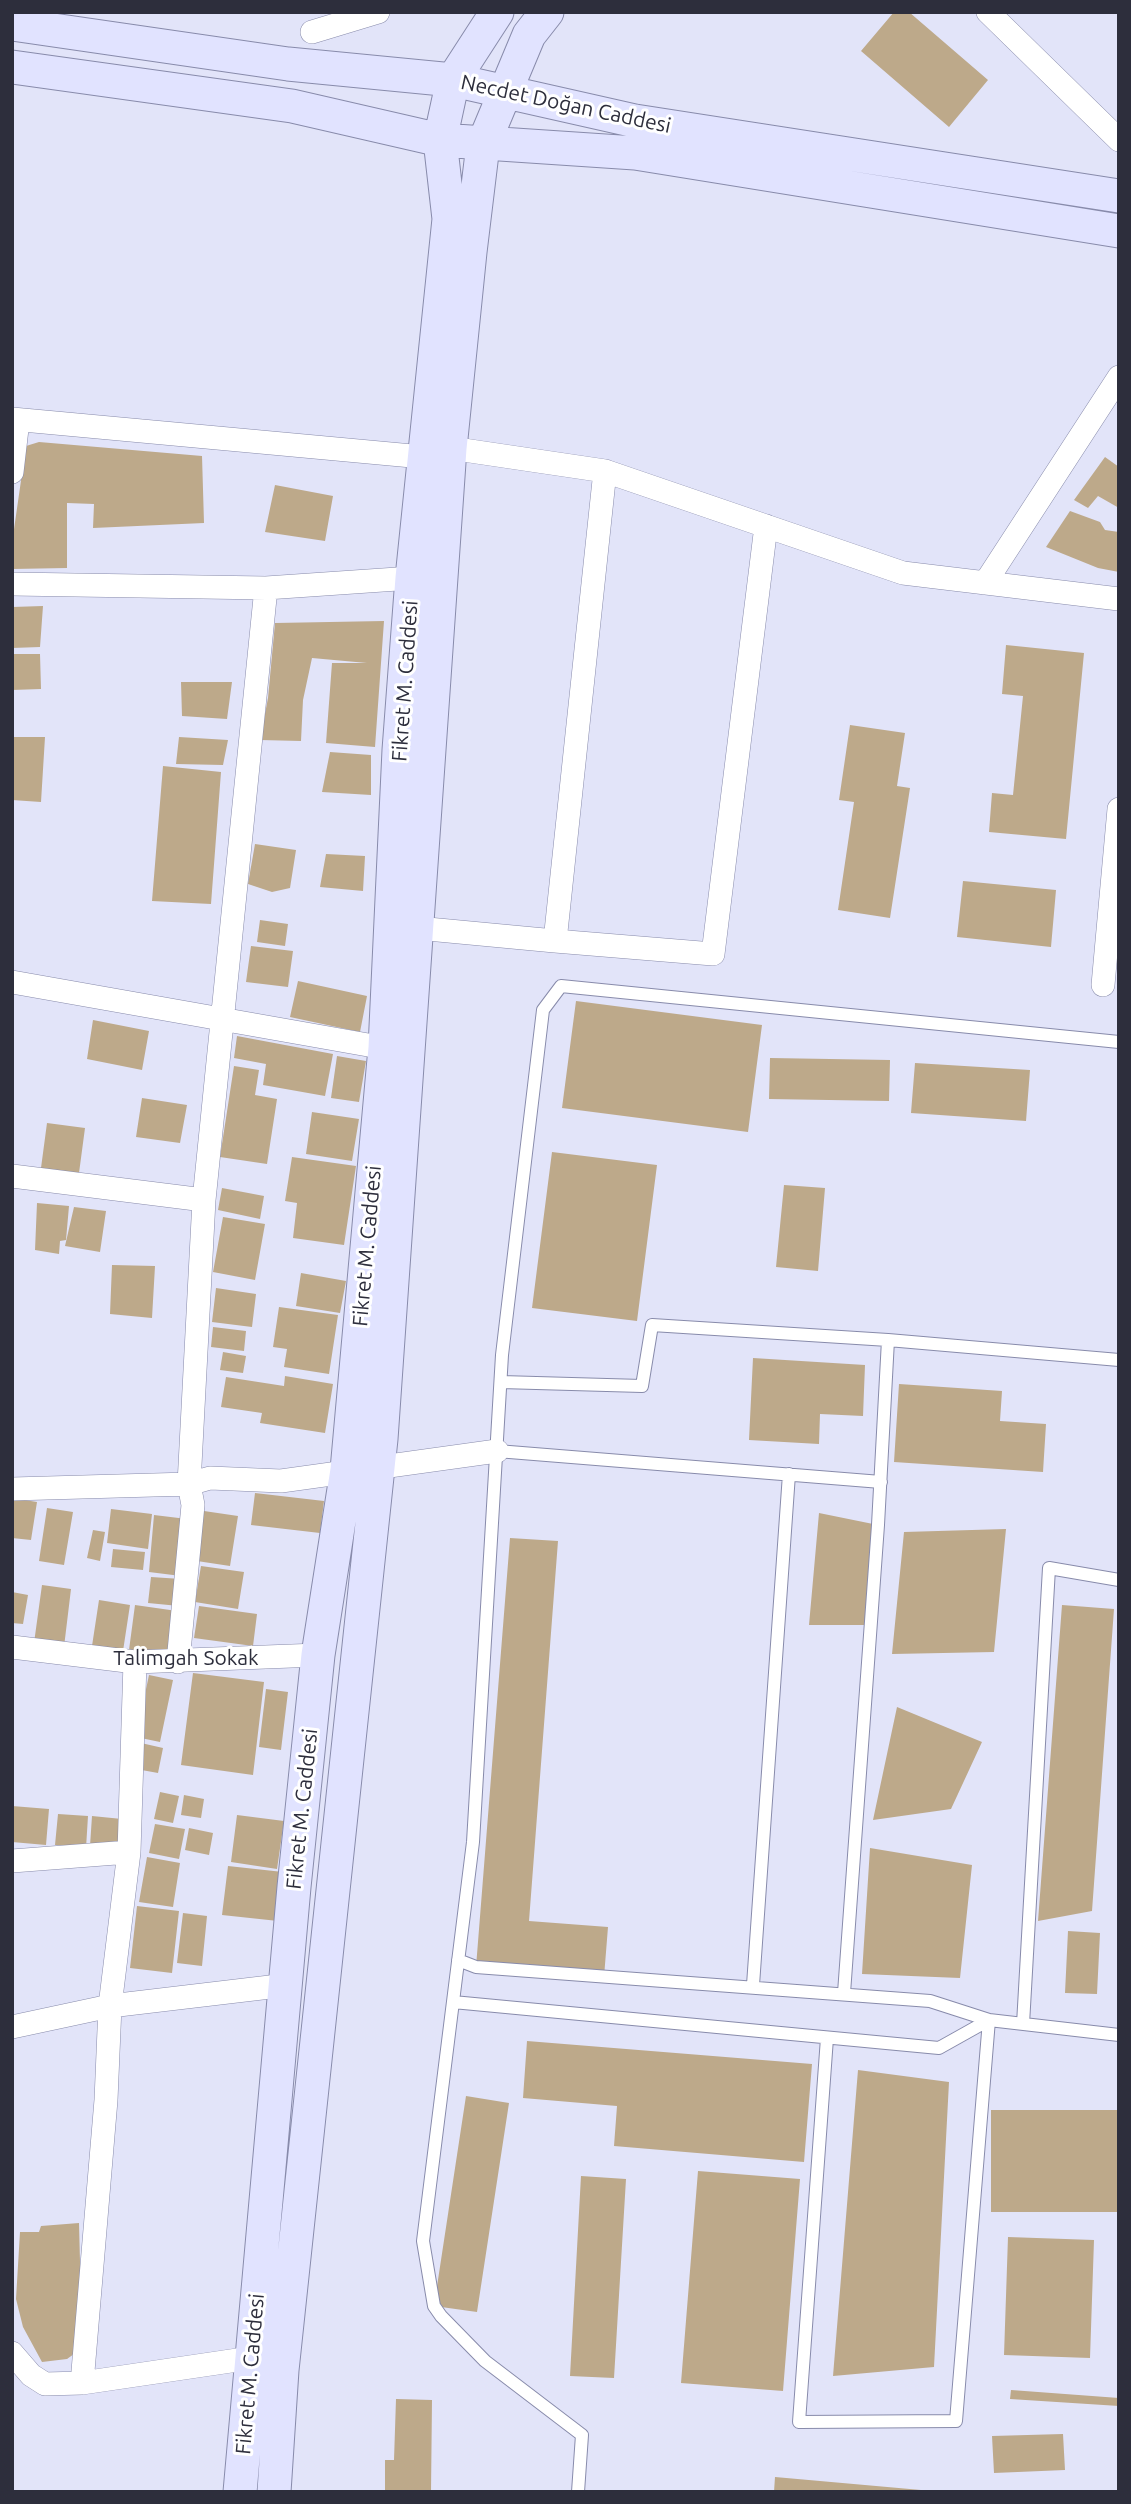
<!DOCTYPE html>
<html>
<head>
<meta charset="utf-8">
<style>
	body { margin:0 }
	#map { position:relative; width:1131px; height:2504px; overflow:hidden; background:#e2e4f9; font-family:Ubuntu,sans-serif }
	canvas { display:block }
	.frame { position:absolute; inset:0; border:14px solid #2d2e3c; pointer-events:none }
</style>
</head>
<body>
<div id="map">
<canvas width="1131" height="2504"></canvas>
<div class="frame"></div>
</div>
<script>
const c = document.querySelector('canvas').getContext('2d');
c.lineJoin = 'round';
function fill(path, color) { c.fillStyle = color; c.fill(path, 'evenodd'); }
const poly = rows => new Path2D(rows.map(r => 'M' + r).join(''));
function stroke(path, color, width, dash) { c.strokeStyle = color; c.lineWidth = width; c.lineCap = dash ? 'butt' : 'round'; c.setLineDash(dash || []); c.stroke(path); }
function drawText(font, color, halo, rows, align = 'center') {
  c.font = font + ' Ubuntu,sans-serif'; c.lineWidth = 6; c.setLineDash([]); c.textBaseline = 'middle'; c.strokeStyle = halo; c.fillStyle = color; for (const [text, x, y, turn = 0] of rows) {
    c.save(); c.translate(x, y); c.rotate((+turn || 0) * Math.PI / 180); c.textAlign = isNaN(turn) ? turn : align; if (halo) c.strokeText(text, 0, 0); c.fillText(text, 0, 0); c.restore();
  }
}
fill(poly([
	[894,12,909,12,988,80,949,127,861,51],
	[39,442,202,456,204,523,93,528,94,504,67,503,67,568,12,569,12,543,26,446],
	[1105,457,1119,467,1119,508,1098,496,1088,508,1074,500],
	[275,485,333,496,325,541,265,532],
	[1070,511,1100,522,1105,530,1119,532,1119,572,1098,568,1046,547],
	[43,606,40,647,12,648,12,607],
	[384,621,375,747,326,743,332,663,367,663,312,658,303,700,301,741,260,740,268,698,275,623],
	[1006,645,1084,653,1066,839,989,832,992,793,1013,795,1023,696,1002,694],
	[12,654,40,654,41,689,12,690],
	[181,682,232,682,227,719,182,716],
	[850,725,905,733,897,786,910,788,890,918,838,910,854,802,839,800],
	[12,737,45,737,41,802,12,800],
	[179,737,228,740,223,765,176,764],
	[330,752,371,755,371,795,322,792],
	[163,766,221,772,211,904,152,901],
	[255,844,296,850,290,888,272,892,248,884],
	[326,854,365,856,363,891,320,887],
	[963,881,1056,890,1051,947,957,937],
	[260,920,288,924,285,946,257,942],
	[251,946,293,951,288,987,246,982],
	[298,981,367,996,360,1032,290,1017],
	[576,1001,762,1025,748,1132,562,1108],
	[93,1020,149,1031,142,1070,87,1059],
	[237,1036,333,1054,325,1096,263,1085,266,1064,234,1058],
	[337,1056,366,1061,359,1102,331,1098],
	[770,1058,890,1060,889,1101,769,1099],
	[915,1063,1030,1070,1026,1121,911,1113],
	[234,1066,259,1070,255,1095,277,1099,267,1164,220,1157],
	[142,1098,187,1105,180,1143,136,1137],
	[312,1112,359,1119,352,1161,306,1154],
	[47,1123,85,1128,79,1173,41,1168],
	[552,1152,657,1165,637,1321,532,1308],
	[292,1157,356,1166,344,1245,293,1238,297,1203,285,1201],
	[784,1185,825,1188,818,1271,776,1267],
	[222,1188,264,1196,260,1219,218,1210],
	[37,1203,69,1206,66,1240,60,1241,59,1254,35,1250],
	[74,1207,106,1211,100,1252,65,1246],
	[223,1217,265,1224,255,1280,213,1272],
	[112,1265,155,1266,152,1318,110,1314],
	[301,1273,346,1281,340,1313,296,1306],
	[216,1288,256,1294,252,1327,212,1322],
	[279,1307,338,1315,329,1374,284,1367,287,1349,273,1347],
	[213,1327,246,1331,244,1351,211,1347],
	[223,1352,246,1356,243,1373,220,1370],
	[753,1358,865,1365,863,1416,820,1414,819,1444,749,1440],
	[285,1376,333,1384,325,1433,260,1423,262,1413,221,1407,226,1377,284,1386],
	[899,1384,1002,1391,1000,1421,1046,1424,1043,1472,894,1462],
	[255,1493,324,1501,320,1533,251,1525],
	[12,1498,37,1502,31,1540,12,1538],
	[47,1508,73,1512,64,1565,39,1561],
	[111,1509,152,1514,148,1549,107,1543],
	[204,1511,238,1516,230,1566,197,1561],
	[819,1513,878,1525,870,1625,809,1625],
	[154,1515,187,1519,181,1576,149,1572],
	[1006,1529,994,1652,892,1654,904,1532],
	[93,1530,105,1532,100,1561,87,1558],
	[510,1538,558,1541,529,1921,608,1927,604,1977,476,1967],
	[113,1549,145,1552,143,1570,111,1567],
	[201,1566,244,1572,238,1609,195,1602],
	[151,1577,181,1579,179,1606,148,1603],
	[42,1585,71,1589,64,1647,34,1643],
	[12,1592,28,1595,23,1624,12,1623],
	[99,1600,130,1605,123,1651,92,1646],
	[135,1605,177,1611,171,1656,129,1650],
	[1062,1605,1114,1609,1092,1911,1038,1921],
	[199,1606,257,1614,253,1646,194,1638],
	[193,1673,264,1682,253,1775,181,1765],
	[149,1675,173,1680,160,1742,136,1737],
	[266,1689,288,1692,281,1750,259,1747],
	[897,1707,982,1742,951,1809,873,1820],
	[141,1743,163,1748,158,1773,136,1769],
	[160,1792,179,1796,173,1823,154,1819],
	[184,1795,204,1799,201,1818,181,1815],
	[12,1806,49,1809,46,1845,12,1842],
	[58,1814,88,1816,86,1848,55,1845],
	[237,1815,284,1821,277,1869,231,1862],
	[92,1816,122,1819,119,1849,90,1846],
	[155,1824,185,1829,179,1859,149,1853],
	[189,1828,213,1833,209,1855,185,1850],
	[870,1848,972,1865,960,1978,862,1974],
	[147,1857,180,1863,173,1907,139,1902],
	[228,1866,283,1872,278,1921,222,1915],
	[137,1906,179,1911,172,1973,130,1968],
	[183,1913,207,1916,202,1966,177,1963],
	[1068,1931,1100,1933,1097,1994,1065,1993],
	[527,2041,812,2064,804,2162,614,2146,617,2106,523,2098],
	[858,2070,949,2082,934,2367,833,2376],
	[466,2096,509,2103,477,2312,434,2306],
	[991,2110,1119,2110,1119,2212,991,2212],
	[698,2171,800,2179,783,2391,681,2383],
	[581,2176,626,2179,614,2378,570,2376],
	[79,2223,81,2300,74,2354,67,2359,42,2362,23,2327,16,2299,20,2232,39,2232,41,2226],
	[1008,2237,1094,2240,1090,2358,1004,2355],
	[1011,2390,1119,2398,1119,2406,1010,2399],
	[396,2399,432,2400,431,2492,385,2492,385,2460,394,2460],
	[1063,2434,1065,2470,994,2473,992,2436],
	[775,2477,921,2490,921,2492,774,2492]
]), '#bda98a');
const service = poly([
	[501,1382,642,1386,652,1325,888,1340,1119,1360],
	[497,1451,881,1482],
	[458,1960,476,1967,930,2001,989,2020,1119,2035],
	[753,1985,789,1474],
	[844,1993,878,1525,888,1340],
	[453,2002,939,2048,989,2020],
	[1023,2024,1049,1568,1119,1580],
	[827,2038,799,2422,956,2421,989,2020],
	[578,2492,582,2435,485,2361,441,2316,434,2306,423,2241,473,1842,502,1355,543,1010,561,986,1119,1042]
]);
const minor = poly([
	[988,12,1119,140],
	[312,32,378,12],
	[12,419,423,457],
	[450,448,605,471,903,573,1119,599],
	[12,472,18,420],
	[985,583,1119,377],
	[12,584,266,588],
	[417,928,555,941,605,471],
	[555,941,713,954,766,526],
	[12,982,385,1048],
	[1103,985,1119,809],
	[12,1176,204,1200],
	[12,1489,189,1484,210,1478,281,1481,497,1451],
	[12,1647,135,1662,318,1655],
	[178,1662,193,1505,189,1484,204,1200,266,588,412,578],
	[12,1861,129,1852],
	[12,2027,110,2006,287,1985],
	[12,2353,31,2375,45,2384,82,2383,251,2358],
	[82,2383,106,2100,110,2006,129,1852,135,1662]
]);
const secondary = poly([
	[12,24,288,64,453,80,635,121,1119,196],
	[12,67,292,106,440,140,635,153,1119,231],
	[240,2492,294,1887,318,1655,347,1470,385,1048,399,750,412,578,449,219,440,140,453,80,497,12],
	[274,2492,282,2370,381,1439,450,448,470,252,483,145,529,35,547,12]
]);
stroke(service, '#888bab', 14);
stroke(minor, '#888bab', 24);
stroke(secondary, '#888bab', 35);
stroke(service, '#fff', 12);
stroke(minor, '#fff', 23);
stroke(secondary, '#e1e3ff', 33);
drawText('21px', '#2d2e3c', '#fff', [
	["Necdet Doğan Caddesi",566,104,12],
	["Fikret M. Caddesi",405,681,-86],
	["Fikret M. Caddesi",367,1246,-85],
	["Talimgah Sokak",186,1658],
	["Fikret M. Caddesi",302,1809,-84],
	["Fikret M. Caddesi",250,2374,-85]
]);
</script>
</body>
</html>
